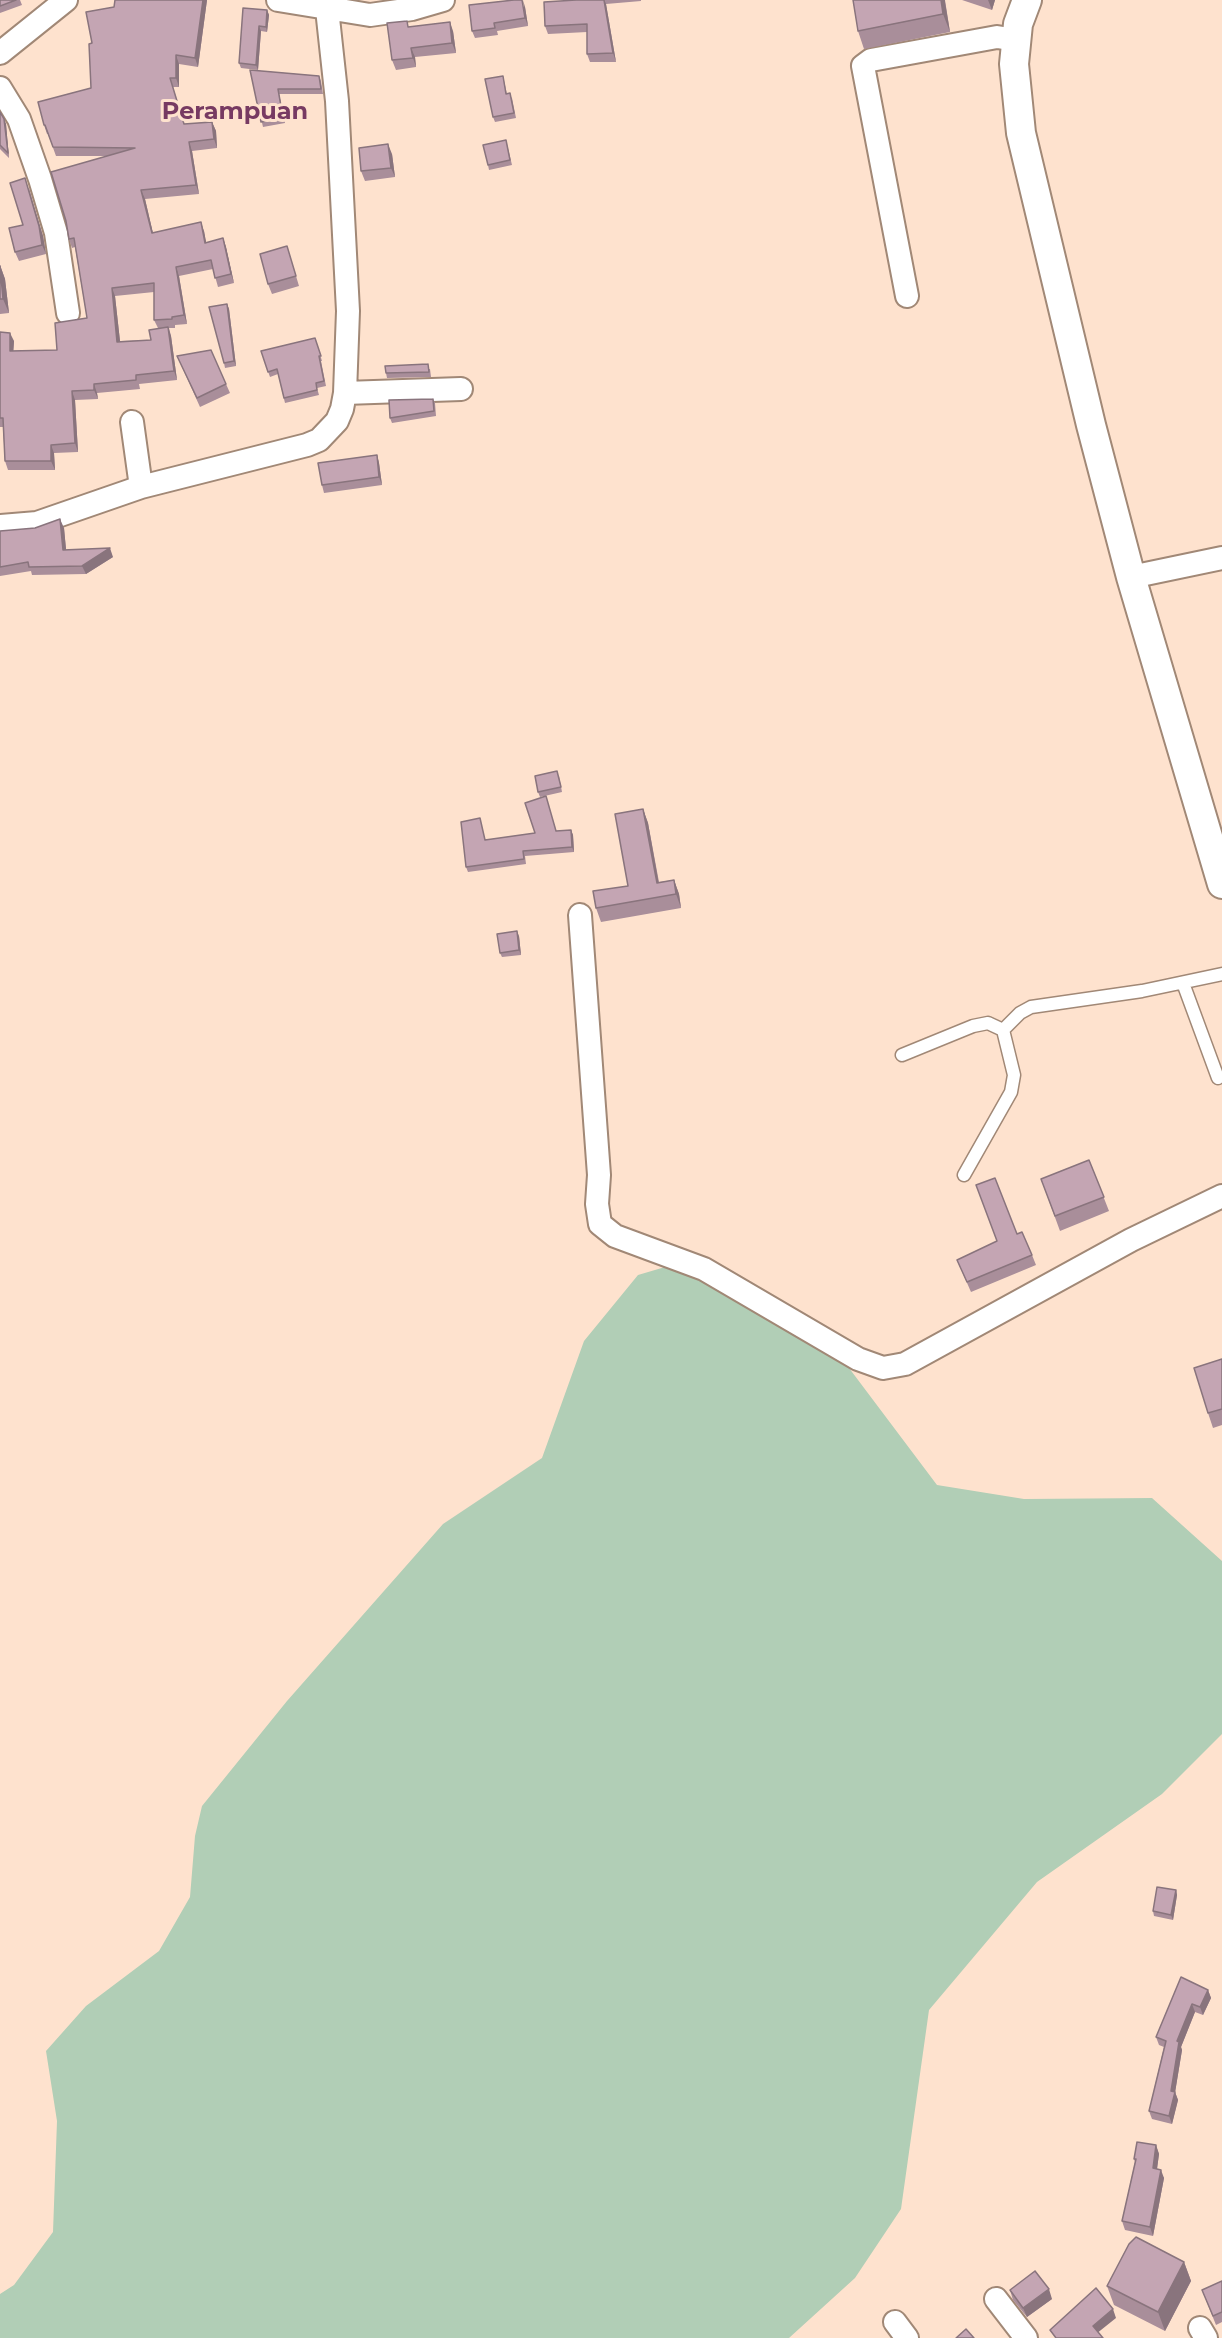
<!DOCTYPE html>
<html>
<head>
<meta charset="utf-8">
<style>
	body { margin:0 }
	canvas { display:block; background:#fee2ce }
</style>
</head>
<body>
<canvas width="1222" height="2338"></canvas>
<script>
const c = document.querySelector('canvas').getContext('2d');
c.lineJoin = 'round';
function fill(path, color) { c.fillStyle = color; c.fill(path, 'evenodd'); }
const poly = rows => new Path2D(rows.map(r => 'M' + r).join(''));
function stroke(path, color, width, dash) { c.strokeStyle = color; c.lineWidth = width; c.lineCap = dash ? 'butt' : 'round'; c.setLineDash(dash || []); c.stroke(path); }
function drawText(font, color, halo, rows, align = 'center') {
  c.font = font + ' Montserrat,sans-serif'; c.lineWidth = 6; c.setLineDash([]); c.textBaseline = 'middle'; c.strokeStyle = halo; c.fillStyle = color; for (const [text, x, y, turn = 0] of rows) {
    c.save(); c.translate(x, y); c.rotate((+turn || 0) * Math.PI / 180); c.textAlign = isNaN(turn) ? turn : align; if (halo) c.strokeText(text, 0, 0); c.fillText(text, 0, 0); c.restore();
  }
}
fill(poly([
	[682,1262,843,1360,937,1485,1024,1499,1152,1498,1222,1561,1222,1734,1162,1794,1037,1882,929,2010,901,2209,855,2278,789,2338,0,2338,0,2294,14,2285,53,2232,57,2121,46,2051,86,2006,159,1951,190,1897,195,1836,202,1806,287,1701,443,1524,542,1458,584,1341,638,1275]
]), '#b1ceb6');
const service = poly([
	[1183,983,1218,1078],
	[902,1055,973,1026,988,1023,1003,1030],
	[964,1175,1011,1092,1014,1075,1003,1030,1020,1013,1031,1007,1142,991,1222,974]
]);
const minor = poly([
	[278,0,370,15,412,9,443,0],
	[0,53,66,0],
	[0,88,19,119,40,179,56,233,68,313],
	[907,296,863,66,871,60,997,37,1016,40],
	[345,393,461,389],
	[132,422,141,487],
	[0,526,37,523,141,487,307,445,319,440,337,421,342,409,345,393,348,311,337,101,327,9],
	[1131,577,1222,558],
	[580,915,599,1175,597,1204,600,1224,615,1236,704,1269,858,1359,883,1368,905,1364,1131,1240,1222,1196],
	[996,2299,1026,2338],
	[895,2322,907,2338],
	[1200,2328,1206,2338]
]);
const tertiary = poly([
	[1027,0,1018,24,1014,64,1021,133,1091,425,1131,577,1222,884]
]);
stroke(service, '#a18876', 15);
stroke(minor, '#a18876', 26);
stroke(tertiary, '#a18876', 32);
stroke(service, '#fff', 12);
stroke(minor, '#fff', 22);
stroke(tertiary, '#fff', 28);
fill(poly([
	[0,0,20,0,22,5,0,13],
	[115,0,207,0,198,67,179,64,179,87,173,87,184,124,212,122,216,131,217,148,192,151,199,194,145,199,153,233,204,231,206,243,223,238,226,247,234,283,218,287,213,269,179,276,187,324,175,325,175,328,169,328,171,336,177,380,139,384,140,389,97,393,98,399,75,400,78,452,54,453,55,470,8,470,5,461,3,427,0,427,0,332,14,341,13,351,57,350,87,318,75,247,72,248,69,239,105,156,56,156,48,134,47,134,44,125,91,88,92,43,114,7],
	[154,292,154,320,158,328,151,340,120,341,115,296],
	[576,0,641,0,641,1,606,4,616,62,590,62,587,54,587,32,548,34,545,26],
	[853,0,945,0,950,32,864,49,858,31],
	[962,0,995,0,992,10],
	[525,7,528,26,497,31,498,35,475,38,472,31],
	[267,10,269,15,267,32,261,31,258,70,241,68,239,63],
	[410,26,453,31,456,53,415,57,416,67,396,70,392,60],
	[250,70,319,76,321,81,323,94,279,94,285,123,263,127],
	[503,76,507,94,512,98,516,118,495,122,493,117],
	[0,112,6,124,9,158,0,149],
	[506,140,512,165,489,170,488,165],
	[392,154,395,177,365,181,361,171],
	[29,188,43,236,46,254,19,261,15,252,23,225],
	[287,246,299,286,272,294,268,284],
	[0,265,5,279,9,313,0,314],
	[227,304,229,309,236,366,225,368,224,363],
	[315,338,322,361,321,361,326,386,317,388,319,395,285,403,278,374,270,377,261,351],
	[177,356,226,384,230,393,200,407],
	[430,369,431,377,387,378,386,373],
	[433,399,435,403,436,416,392,423,390,418],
	[377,455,379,463,382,485,324,493,322,485],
	[64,528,66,550,113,557,86,574,32,575,31,571,0,576,0,531],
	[559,776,562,792,540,797,538,792],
	[643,809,648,823,659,882,674,880,679,894,681,908,601,922,596,908,628,886],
	[481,823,485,840,571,830,573,835,574,852,525,856,526,864,468,872,466,867],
	[519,936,521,955,502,957,500,953],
	[1089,1160,1109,1211,1060,1231,1041,1179],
	[1032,1255,1036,1265,971,1292,957,1260],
	[1222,1359,1222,1425,1213,1428,1208,1413],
	[1176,1890,1177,1895,1173,1920,1154,1916,1153,1911],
	[1181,1977,1208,1990,1211,1998,1203,2015,1195,2012,1181,2047,1182,2050,1175,2092,1178,2100,1172,2124,1152,2119,1149,2111,1164,2047,1159,2045,1156,2037],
	[1156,2145,1159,2154,1157,2169,1164,2178,1153,2236,1125,2230,1122,2221,1135,2162,1134,2159],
	[1184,2262,1191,2281,1165,2331,1114,2305,1107,2286],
	[1222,2281,1222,2322,1216,2325,1202,2290],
	[1010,2290,1052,2299,1027,2317,1013,2300]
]), '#a98e9a');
fill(poly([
	[203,0,207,0,198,67,195,58],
	[523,0,525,7,528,26,525,18],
	[604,0,606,4,616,62,613,53],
	[941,0,945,0,945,2,950,32,943,14],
	[988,0,995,0,992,10],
	[267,10,269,15,267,32,266,27],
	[450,22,453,31,456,53,452,43],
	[259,26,261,31,258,70,256,65],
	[411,48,415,57,416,67,413,58],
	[176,55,179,64,179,87,176,78],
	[278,89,279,94,285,123,283,118],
	[4,119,6,124,9,158,8,153],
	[212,122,216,131,217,148,214,139],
	[189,142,192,151,199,194,196,185],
	[388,144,392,154,395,177,391,168],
	[25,178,43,236,46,254,42,245],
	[141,190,145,199,155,242,152,233],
	[201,222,204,231,208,252,205,243],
	[223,238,226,247,234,283,231,274],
	[0,265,5,279,9,313,3,299],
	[176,267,179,276,187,324,184,315],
	[112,288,115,296,121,350,117,342],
	[227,304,229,309,236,366,234,361],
	[168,327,171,336,177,380,174,371],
	[10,333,14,341,13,359,10,351],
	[94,384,97,393,98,399,94,390],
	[72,391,75,400,78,452,75,443],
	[51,445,54,453,55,470,51,461],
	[377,455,379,463,382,485,379,477],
	[60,519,64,528,67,559,63,550],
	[110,548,113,557,86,574,82,566],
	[643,809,648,823,661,896,657,883],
	[571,830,573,835,574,852,572,847],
	[674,880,679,894,681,908,676,894],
	[517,931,519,936,521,955,519,950],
	[1176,1890,1177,1895,1173,1920,1171,1915],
	[1208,1990,1211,1998,1203,2015,1200,2007],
	[1192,2004,1195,2012,1181,2047,1182,2050,1175,2093,1175,2092,1178,2100,1172,2124,1169,2116,1171,2091,1177,2041],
	[1156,2145,1159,2154,1156,2176,1153,2168],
	[1161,2170,1164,2178,1153,2236,1150,2227],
	[1184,2262,1191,2281,1165,2331,1158,2312],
	[1049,2289,1052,2299,1027,2317,1023,2308],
	[1113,2309,1116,2318,1096,2334,1093,2326]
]), '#89747d');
const building = poly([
	[0,0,16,0,0,6,0,0],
	[115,0,203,0,195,58,176,55,176,78,170,78,184,124,212,122,214,139,189,142,196,185,141,190,152,233,201,222,205,243,223,238,231,274,215,278,211,260,176,267,184,315,172,317,172,319,154,320,154,283,112,288,117,342,151,340,149,330,168,327,174,371,136,375,136,380,94,384,94,390,72,391,75,443,51,445,51,461,5,461,3,418,0,418,0,332,10,333,10,351,57,350,55,323,87,318,74,238,69,239,66,221,51,172,135,148,53,147,45,125,44,125,38,102,91,88,89,44,92,43,86,12,114,7,115,0],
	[514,0,522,0,525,18,494,23,495,28,472,31,469,5,514,0],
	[576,0,604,0,613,53,587,54,587,24,545,26,544,2,576,0],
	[853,0,941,0,943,14,858,31,853,0],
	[243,8,267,10,266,27,259,26,256,65,239,63,243,8],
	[407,21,408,27,450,22,452,43,411,48,413,58,392,60,387,23,407,21],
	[250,70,319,76,321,89,278,89,283,118,261,122,250,70],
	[503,76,506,94,510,93,514,113,493,117,485,79,503,76],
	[0,112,4,119,8,153,0,145,0,112],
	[506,140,510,160,488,165,483,145,506,140],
	[388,144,391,168,361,171,359,148,388,144],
	[25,178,39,226,42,245,15,252,9,228,23,225,10,183,25,178],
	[287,246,296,276,268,284,260,254,287,246],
	[0,266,3,299,0,299,0,266],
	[227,304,234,361,224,363,209,307,227,304],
	[315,338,321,356,319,356,324,381,316,383,317,390,284,398,277,369,268,372,261,351,315,338],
	[211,350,226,384,197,398,177,356,211,350],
	[428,364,429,372,386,373,385,366,428,364],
	[433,399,434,411,390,418,389,400,433,399],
	[377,455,379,477,322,485,318,463,377,455],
	[60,519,63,550,110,548,82,566,29,567,28,562,0,567,0,531,35,528,60,519],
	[557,771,561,787,538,792,535,776,557,771],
	[546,796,556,831,571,830,572,847,523,851,524,859,466,867,461,822,480,818,485,840,535,833,525,803,546,796],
	[643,809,657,883,674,880,676,894,596,908,593,891,628,886,615,814,643,809],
	[517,931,519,950,500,953,497,934,517,931],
	[1089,1160,1104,1197,1055,1216,1041,1179,1089,1160],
	[995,1178,1017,1234,1022,1232,1032,1255,967,1282,957,1260,997,1241,976,1185,995,1178],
	[1222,1359,1222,1409,1208,1413,1194,1368,1222,1359],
	[1157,1887,1176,1890,1171,1915,1153,1911,1157,1887],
	[1181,1977,1208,1990,1200,2007,1192,2004,1177,2041,1179,2042,1171,2091,1175,2092,1169,2116,1149,2111,1166,2041,1156,2037,1181,1977],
	[1137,2142,1156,2145,1153,2168,1161,2170,1150,2227,1122,2221,1136,2159,1134,2159,1137,2142],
	[1136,2237,1184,2262,1158,2312,1107,2286,1129,2244,1136,2237],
	[1035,2271,1049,2289,1023,2308,1010,2290,1035,2271],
	[1222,2281,1222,2312,1213,2316,1202,2290,1222,2281],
	[1096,2288,1113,2309,1093,2326,1103,2338,1056,2338,1050,2330,1096,2288],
	[966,2329,974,2338,956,2338,966,2329]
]);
fill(building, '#c4a5b3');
stroke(building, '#89747d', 1.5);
drawText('bold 24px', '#773a62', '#fee2ce', [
	["Perampuan",235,112]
]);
</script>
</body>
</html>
